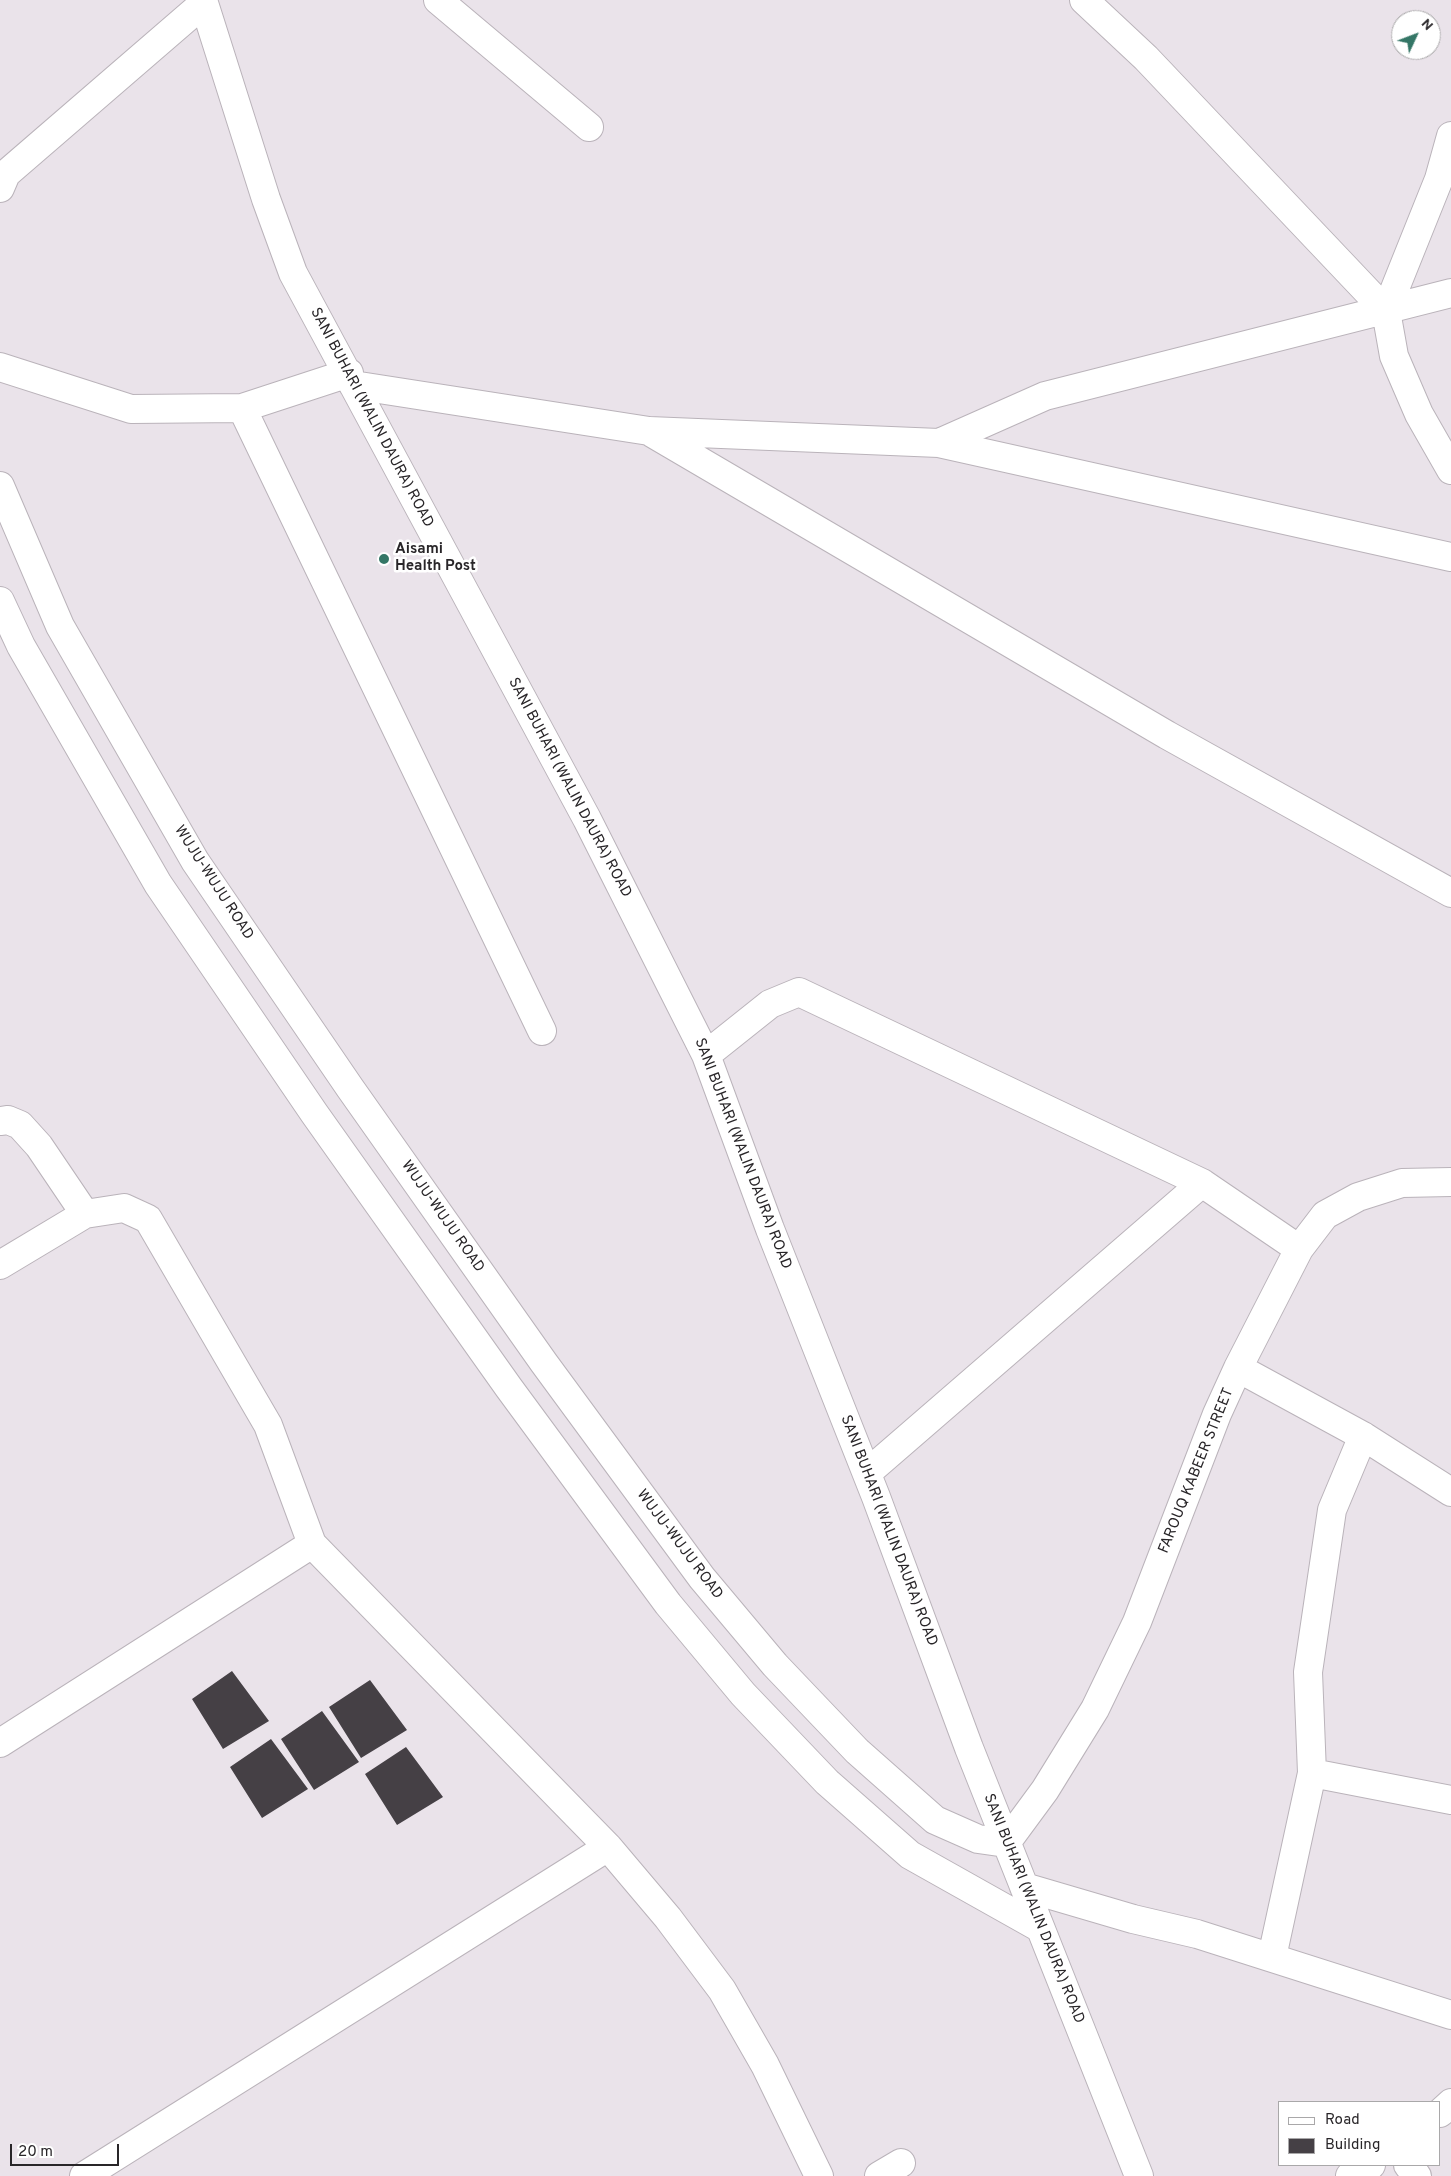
<!DOCTYPE html>
<html>
<head>
<meta charset="utf-8">
<style>
	body { margin:0 }
	#map { position:relative; width:1451px; height:2176px; overflow:hidden; background:#eae3ea; font-family:Overpass,sans-serif }
	canvas { display:block }
	.legend { position:absolute; left:1278px; top:2101px; width:162px; height:65px; box-sizing:border-box; background:#fff; border:1px solid #a9a8a9; margin:0; padding:6px 9px; list-style:none; font-size:15px; color:#292629 }
	.legend li { display:flex; align-items:center; gap:10px; height:25px }
	.legend b { width:25px; border:1px solid #a9a8a9 }
	.north { position:absolute; left:1391px; top:10px; width:50px; height:50px; box-sizing:border-box; background:#fff; border:1px solid #a9a8a9; border-radius:50%; rotate:47deg; font-size:14px; font-weight:700; line-height:20px; text-align:center; color:#292629 }
	.north::after { content:''; display:block; margin:auto; width:18px; height:22px; background:#347666; clip-path:polygon(50% 0,100% 100%,50% 72%,0 100%) }
	.scale { position:absolute; left:10px; top:2144px; width:109px; height:22px; box-sizing:border-box; border:2px solid #292629; border-top:0; padding-left:6px; font-size:15px; line-height:18px; white-space:nowrap; color:#292629; -webkit-text-stroke:4px #fff; paint-order:stroke }
</style>
</head>
<body>
<div id="map">
<canvas width="1451" height="2176"></canvas>
<ul class="legend">
<li><b style="height:6px;background:#fff"></b>Road</li>
<li><b style="height:14px;background:#454045"></b>Building</li>
</ul>
<div class="north">N</div>
<div class="scale">20 m</div>
</div>
<script>
const c = document.querySelector('canvas').getContext('2d');
c.lineJoin = 'round';
function fill(path, color) { c.fillStyle = color; c.fill(path, 'evenodd'); }
const poly = rows => new Path2D(rows.map(r => 'M' + r).join(''));
function stroke(path, color, width, dash) { c.strokeStyle = color; c.lineWidth = width; c.lineCap = dash ? 'butt' : 'round'; c.setLineDash(dash || []); c.stroke(path); }
function drawText(font, color, halo, rows, align = 'center') {
  c.font = font + ' Overpass,sans-serif'; c.lineWidth = 5; c.setLineDash([]); c.textBaseline = 'middle'; c.strokeStyle = halo; c.fillStyle = color; for (const [text, x, y, turn = 0] of rows) {
    c.save(); c.translate(x, y); c.rotate((+turn || 0) * Math.PI / 180); c.textAlign = isNaN(turn) ? turn : align; if (halo) c.strokeText(text, 0, 0); c.fillText(text, 0, 0); c.restore();
  }
}
fill(poly([
	[232,1671,269,1721,223,1749,192,1699],
	[370,1680,407,1730,361,1758,329,1707],
	[322,1711,359,1762,314,1790,281,1739],
	[271,1739,308,1789,262,1818,230,1767],
	[406,1747,443,1797,397,1825,365,1774]
]), '#454045');
const minor = poly([
	[203,0,266,199,293,273,587,819,706,1055,770,1229,876,1497,969,1748,1139,2176],
	[438,0,589,127],
	[1084,0,1146,58,1386,311],
	[1451,136,1439,179,1386,311,1394,356,1419,414,1451,470],
	[0,188,6,174,204,3],
	[0,367,131,409,242,408,349,373],
	[353,385,649,431,939,443,1451,557],
	[242,408,542,1031],
	[652,433,1167,735,1451,893],
	[939,443,1045,396,1451,293],
	[0,486,60,626,195,861,350,1088,544,1363,702,1578,775,1665,857,1751,935,1820,978,1839,1006,1843,1045,1790,1095,1709,1137,1622,1217,1414,1238,1368,1299,1249,1325,1215,1358,1197,1402,1183,1451,1182],
	[0,601,21,646,158,884,314,1113,509,1388,668,1604,743,1694,827,1782,910,1855,1040,1928],
	[706,1055,770,1004,799,992,1202,1183,1299,1249],
	[0,1121,8,1120,20,1125,39,1146,85,1214],
	[0,1265,85,1214,124,1208,148,1219,268,1425,312,1544,608,1847,668,1918,722,1990,765,2065,819,2176],
	[1238,1368,1363,1436,1451,1492],
	[867,1473,1202,1183],
	[0,1743,312,1544],
	[1312,1773,1451,1800],
	[1024,1887,1133,1919,1197,1934,1451,2015],
	[1272,1957,1312,1773,1308,1672,1332,1510,1363,1436],
	[1440,2113,1451,2103],
	[1408,2165,1417,2176],
	[84,2176,608,1847],
	[879,2176,901,2163],
	[1350,2176,1371,2165]
]);
stroke(minor, '#bab3ba', 30);
stroke(minor, '#fff', 28);
for (const [x, y, r, color] of [
	[384,559,6,"#347666"]
]) { const dot = new Path2D(); dot.arc(x, y, r, 0, 2 * Math.PI); c.fillStyle = color; c.fill(dot); stroke(dot, '#fff', 2); }
drawText('15px', '#292629', '#fff', [
	["SANI BUHARI (WALIN DAURA) ROAD",371,418,62],
	["SANI BUHARI (WALIN DAURA) ROAD",569,788,62],
	["WUJU-WUJU ROAD",213,883,57],
	["SANI BUHARI (WALIN DAURA) ROAD",742,1154,69],
	["WUJU-WUJU ROAD",442,1217,55],
	["FAROUQ KABEER STREET",1197,1471,-68],
	["SANI BUHARI (WALIN DAURA) ROAD",888,1531,69],
	["WUJU-WUJU ROAD",679,1545,53],
	["SANI BUHARI (WALIN DAURA) ROAD",1033,1909,68]
]);
drawText('bold 15px', '#292629', '#fff', [
	["Aisami",395,550],
	["Health Post",395,567]
], 'left');
</script>
</body>
</html>
